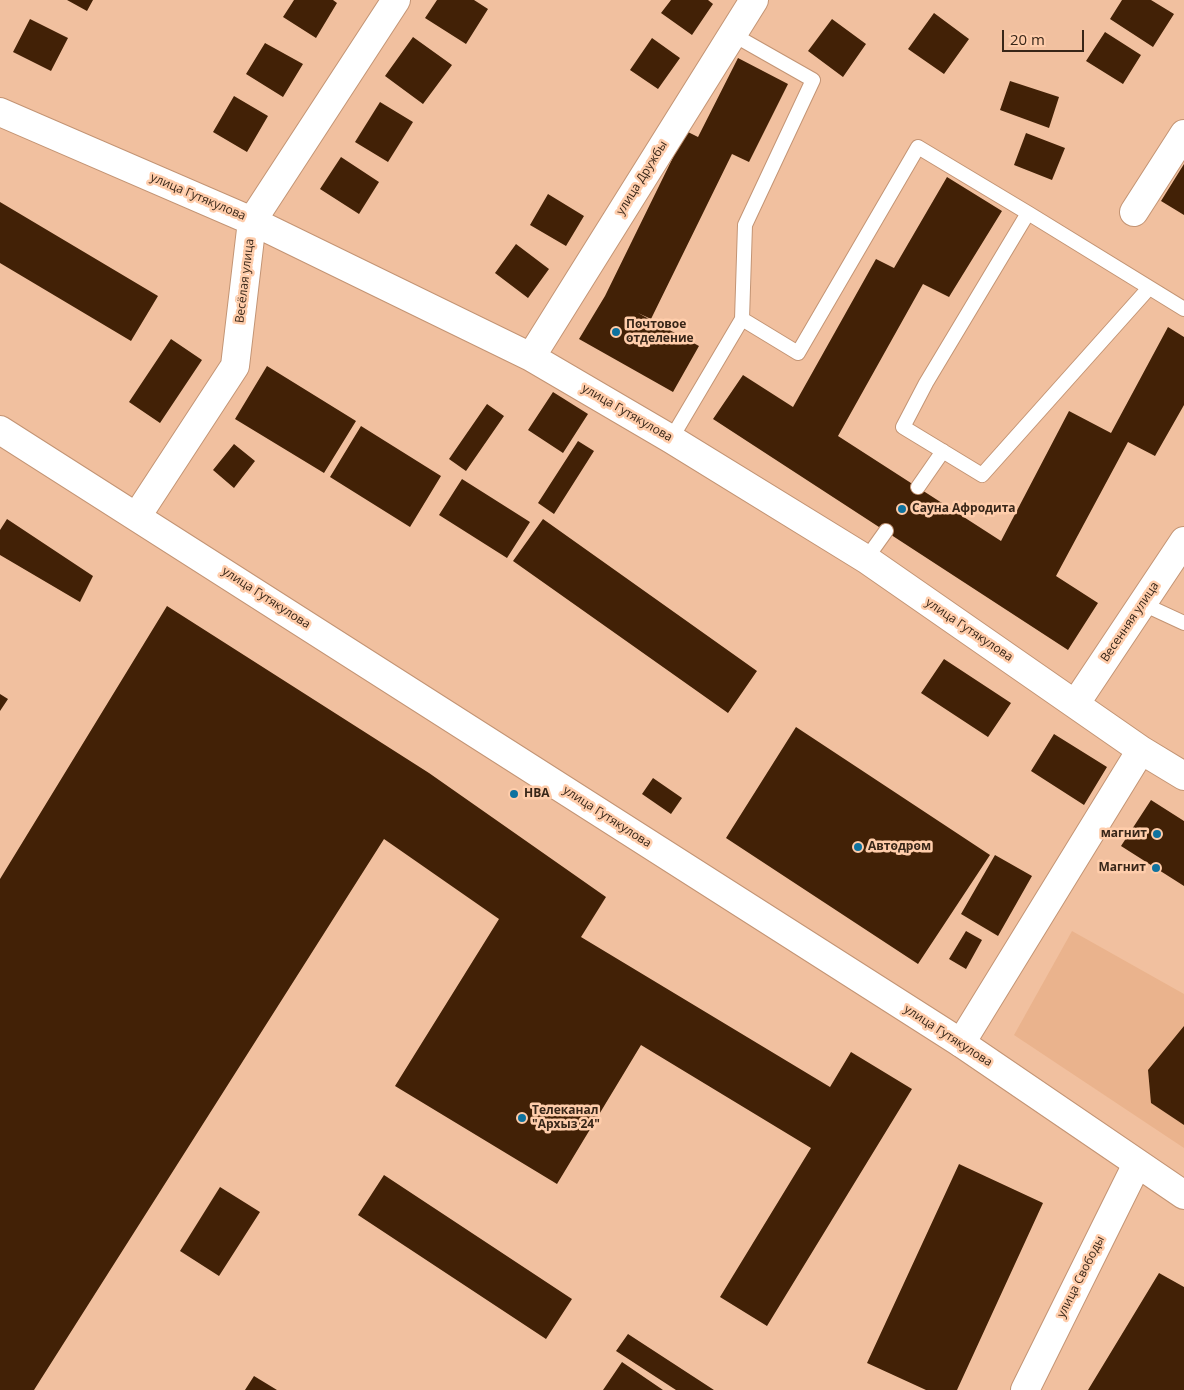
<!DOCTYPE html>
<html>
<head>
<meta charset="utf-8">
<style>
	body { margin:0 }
	#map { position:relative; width:1184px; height:1390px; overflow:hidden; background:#f1c09f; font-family:"Open Sans",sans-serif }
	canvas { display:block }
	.scale { position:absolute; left:1002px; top:30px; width:82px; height:22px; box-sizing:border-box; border:2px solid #382618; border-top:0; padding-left:6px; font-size:15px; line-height:18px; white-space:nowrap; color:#382618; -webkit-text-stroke:4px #ffcdab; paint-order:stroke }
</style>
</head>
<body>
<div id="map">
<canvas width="1184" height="1390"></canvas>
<div class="scale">20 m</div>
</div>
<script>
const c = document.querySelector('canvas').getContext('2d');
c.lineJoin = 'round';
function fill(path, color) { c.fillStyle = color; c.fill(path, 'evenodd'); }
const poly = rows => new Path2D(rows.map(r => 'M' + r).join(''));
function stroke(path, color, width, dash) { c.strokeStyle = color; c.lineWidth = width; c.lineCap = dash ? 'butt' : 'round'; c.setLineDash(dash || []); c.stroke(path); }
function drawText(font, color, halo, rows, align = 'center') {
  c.font = font + ' "Open Sans",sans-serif'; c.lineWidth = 5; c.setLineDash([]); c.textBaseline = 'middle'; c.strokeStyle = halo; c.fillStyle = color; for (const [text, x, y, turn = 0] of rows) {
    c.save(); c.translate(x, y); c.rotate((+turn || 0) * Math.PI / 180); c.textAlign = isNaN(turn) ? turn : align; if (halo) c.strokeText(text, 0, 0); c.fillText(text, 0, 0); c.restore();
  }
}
fill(poly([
	[1072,931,1184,994,1184,1148,1014,1035]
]), '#eab38d');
fill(poly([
	[67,0,93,0,87,11],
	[294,0,333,0,337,3,316,38,283,17],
	[437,0,474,0,488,9,466,44,425,18],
	[671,0,708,0,713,4,692,35,661,13],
	[1122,0,1151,0,1174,14,1153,47,1110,19],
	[934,13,969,39,944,74,908,49],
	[30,19,68,38,51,71,13,52],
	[832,19,866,44,843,77,808,51],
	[1105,32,1141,55,1123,84,1086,61],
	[413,37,452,65,423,104,385,76],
	[652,38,680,58,658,89,630,70],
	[265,43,303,64,283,97,246,74],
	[738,58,788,84,749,162,732,154,651,319,638,313,699,346,673,392,579,339,605,296,686,131,698,137],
	[1010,81,1059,97,1049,128,1000,110],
	[234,96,268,116,247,152,213,132],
	[380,102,413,122,388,162,355,142],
	[1026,133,1065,148,1052,180,1014,165],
	[341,157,379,182,359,214,320,189],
	[1184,164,1184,215,1161,201],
	[947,177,1002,211,949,297,923,284,838,436,1001,541,1069,411,1111,433,1168,327,1184,337,1184,405,1155,456,1128,442,1056,576,1098,603,1068,650,713,419,743,375,793,407,876,259,894,268],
	[548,194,584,216,566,246,530,225],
	[0,202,158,296,131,341,0,263],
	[516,244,549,269,528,298,495,273],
	[171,339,202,360,160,423,129,402],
	[267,366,356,421,324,473,235,419],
	[553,392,588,414,563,453,528,430],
	[487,404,504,416,466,471,449,459],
	[361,426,441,476,410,527,330,477],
	[578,441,594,451,554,514,538,503],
	[234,444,255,461,234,488,213,470],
	[462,479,530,522,507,558,439,515],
	[7,519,93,576,80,602,0,555,0,530],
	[543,519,757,671,728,713,513,561],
	[167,606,429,773,606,897,581,937,830,1087,851,1052,912,1089,767,1326,720,1297,811,1148,641,1045,557,1184,395,1086,499,919,384,839,34,1390,0,1390,0,879],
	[944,659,1011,703,988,737,921,693],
	[0,694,8,699,0,711],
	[796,727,990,855,918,964,726,838],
	[1054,734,1107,767,1084,805,1031,771],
	[653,778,682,798,671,814,642,794],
	[1151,800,1184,821,1184,886,1121,846],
	[995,855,1032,876,998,936,961,914],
	[966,931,982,940,966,969,949,959],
	[1184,1026,1184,1125,1151,1103,1148,1070],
	[959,1164,1043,1203,957,1390,926,1390,867,1363],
	[384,1175,572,1299,546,1339,358,1215],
	[220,1187,260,1212,219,1276,180,1251],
	[1159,1273,1184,1287,1184,1390,1088,1390],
	[628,1334,714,1390,676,1390,616,1351],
	[622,1362,663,1390,603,1390],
	[254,1376,277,1390,245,1390]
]), '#422106');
const service = poly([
	[1028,213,926,383,903,427,982,475,1149,288],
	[742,319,798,353,918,147,1028,213,1184,309],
	[671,439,742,319,745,225,813,80,732,34],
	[918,487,943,451],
	[866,559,886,531],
	[1143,604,1184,623]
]);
const minor = poly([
	[0,112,252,221,531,357,671,439,866,559,1141,750,1184,776],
	[1134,212,1184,134],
	[531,357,754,0],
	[137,516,235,366,252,221,396,0],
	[1076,703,1184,541],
	[961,1043,1141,750],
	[1025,1390,1137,1164]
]);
const secondary = poly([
	[0,430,961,1043,1184,1195]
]);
stroke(service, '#c39474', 16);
stroke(minor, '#c39474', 30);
stroke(secondary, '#c39474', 30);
stroke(service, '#fff', 14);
stroke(minor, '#fff', 28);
stroke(secondary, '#fff', 28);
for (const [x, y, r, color] of [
	[616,332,5,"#0e729f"],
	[902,509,5,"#0e729f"],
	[514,794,5,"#0e729f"],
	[1157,834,5,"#0e729f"],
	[858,847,5,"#0e729f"],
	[1156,868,5,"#0e729f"],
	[522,1118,5,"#0e729f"]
]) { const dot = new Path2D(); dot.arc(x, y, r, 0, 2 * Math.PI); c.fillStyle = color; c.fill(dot); stroke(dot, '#ffcdab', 2); }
drawText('12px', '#382618', '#ffcdab', [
	["улица Дружбы",642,178,-58],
	["улица Гутякулова",198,197,23],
	["Весёлая улица",245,281,-83],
	["улица Гутякулова",627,413,30],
	["улица Гутякулова",266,598,33],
	["Весенняя улица",1130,622,-56],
	["улица Гутякулова",969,630,34],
	["улица Гутякулова",607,817,33],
	["улица Гутякулова",948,1036,33],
	["улица Свободы",1081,1277,-63]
]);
drawText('bold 12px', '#382618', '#ffcdab', [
	["Почтовое",626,325],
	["отделение",626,339],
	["Сауна Афродита",912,509],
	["НВА",524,794],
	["магнит",1147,834,"right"],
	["Автодром",868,847],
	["Магнит",1146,868,"right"],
	["Телеканал",532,1111],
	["\"Архыз 24\"",532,1125]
], 'left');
</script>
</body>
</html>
